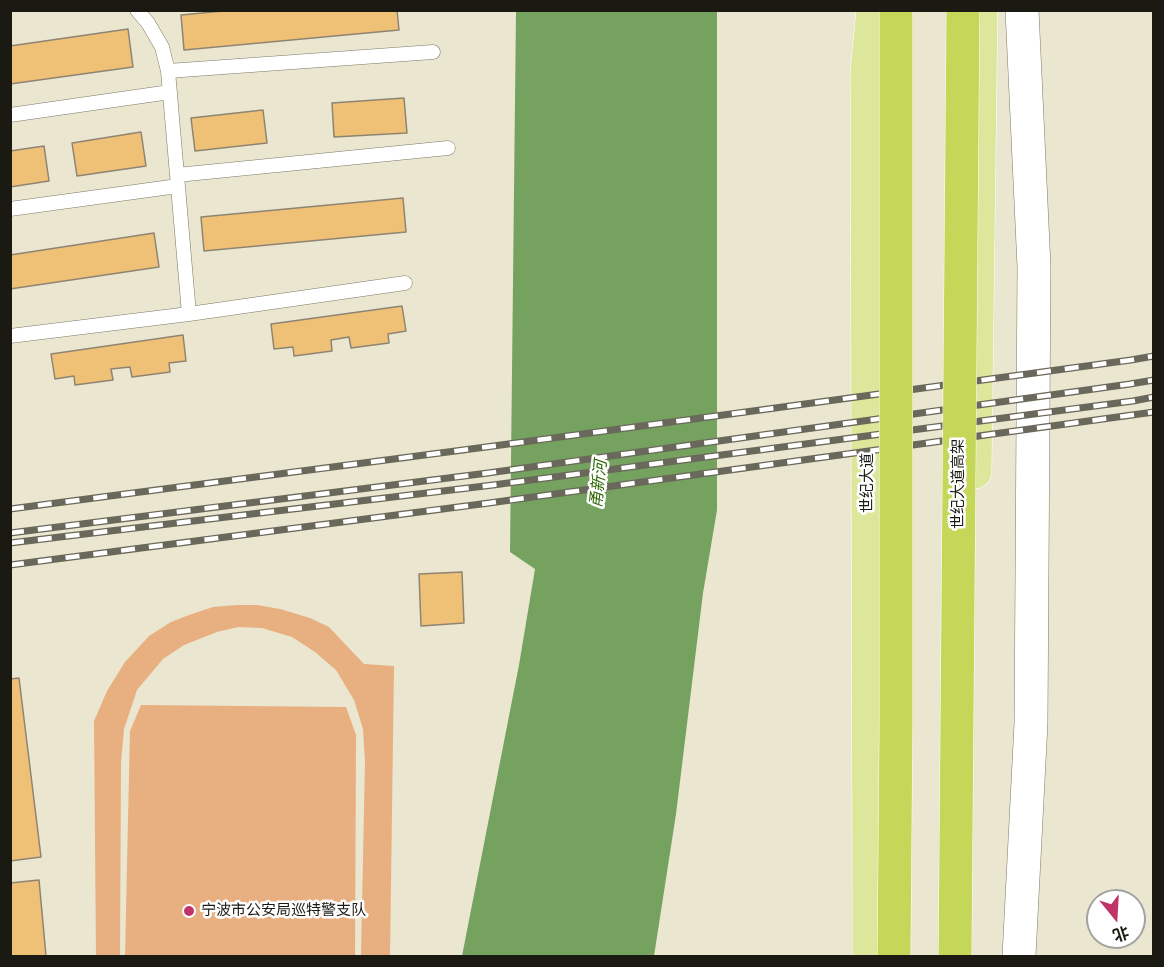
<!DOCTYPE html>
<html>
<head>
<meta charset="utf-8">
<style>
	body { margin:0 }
	#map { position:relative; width:1164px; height:967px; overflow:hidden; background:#eae6d0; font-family:"PT Sans Narrow","Noto Sans SC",sans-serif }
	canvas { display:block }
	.frame { position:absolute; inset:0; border:12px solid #1b1a12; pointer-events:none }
	.north { position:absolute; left:1086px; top:889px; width:60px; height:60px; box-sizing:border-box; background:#fff; border:2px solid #a4a3a0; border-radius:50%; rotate:162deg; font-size:16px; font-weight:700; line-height:24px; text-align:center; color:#1b1a12 }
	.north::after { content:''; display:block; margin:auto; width:21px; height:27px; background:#c03467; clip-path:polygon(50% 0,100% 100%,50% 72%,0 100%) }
</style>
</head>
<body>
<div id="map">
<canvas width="1164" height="967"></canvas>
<div class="frame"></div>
<div class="north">北</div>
</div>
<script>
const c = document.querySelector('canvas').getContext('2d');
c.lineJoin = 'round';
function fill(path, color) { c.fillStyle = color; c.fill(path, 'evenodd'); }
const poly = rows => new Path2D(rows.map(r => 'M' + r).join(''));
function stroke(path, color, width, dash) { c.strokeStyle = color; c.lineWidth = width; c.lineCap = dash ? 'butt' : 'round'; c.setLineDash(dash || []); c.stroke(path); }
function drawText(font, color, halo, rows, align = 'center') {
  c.font = font + ' "PT Sans Narrow","Noto Sans SC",sans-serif'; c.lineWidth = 5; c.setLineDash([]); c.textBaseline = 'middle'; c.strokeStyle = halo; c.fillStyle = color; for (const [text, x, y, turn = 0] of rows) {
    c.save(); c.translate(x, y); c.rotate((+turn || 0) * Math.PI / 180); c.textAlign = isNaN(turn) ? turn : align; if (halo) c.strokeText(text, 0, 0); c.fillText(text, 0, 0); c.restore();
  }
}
fill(poly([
	[237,605,257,605,280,609,310,618,329,627,364,664,394,666,390,956,361,956,365,761,363,729,354,700,336,670,315,652,292,637,262,628,238,627,217,632,184,645,163,659,137,690,124,729,121,763,120,956,96,956,94,721,107,691,125,662,149,636,171,622,189,615,213,607],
	[141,705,346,707,356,735,355,956,125,956,130,731]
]), '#e8af81');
fill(poly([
	[516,11,717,11,717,510,703,593,676,814,654,956,462,956,519,665,535,569,510,552]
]), '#75a25f');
const building = poly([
	[234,10,397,10,399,30,184,50,181,15,234,10],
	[128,29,133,67,10,84,10,46,128,29],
	[404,98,407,133,334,137,332,103,404,98],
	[263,110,267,143,195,151,191,118,263,110],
	[141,132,146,166,77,176,72,143,141,132],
	[44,146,49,181,10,187,10,151,44,146],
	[403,198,406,232,204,251,201,217,403,198],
	[154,233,159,267,10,289,10,255,154,233],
	[402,306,406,331,388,334,389,343,351,348,349,337,331,340,332,351,294,356,293,347,274,349,271,324,402,306],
	[183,335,186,361,169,363,170,372,132,377,130,367,111,369,113,380,75,385,74,376,55,379,51,354,183,335],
	[462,572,464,623,421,626,419,574,462,572],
	[19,678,41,857,10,861,10,679,19,678],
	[39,880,46,956,10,956,10,883,39,880]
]);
fill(building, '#eec176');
stroke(building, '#8f8473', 1.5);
const lane = poly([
	[137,10,148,23,162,47,168,71,189,314],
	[168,71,433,52],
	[10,115,170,92],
	[177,175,448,148],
	[10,209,178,186],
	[10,336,189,314,405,283]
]);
const secondary = poly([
	[1019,956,1031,723,1034,267,1022,10]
]);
const primary = poly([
	[975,472,981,10],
	[869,956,867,71,873,10]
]);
stroke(lane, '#7c7966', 15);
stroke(secondary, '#7c7966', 34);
stroke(primary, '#fff', 34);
stroke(lane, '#fff', 14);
stroke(secondary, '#fff', 33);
stroke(primary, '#dce79b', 33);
const rail = poly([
	[10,509,486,447,1131,360,1154,356],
	[10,533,488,473,1130,384,1154,380],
	[10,543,493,485,1133,401,1154,397],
	[10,565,489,503,1154,412]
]);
stroke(rail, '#6a685b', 7);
stroke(rail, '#fff', 4.5, [14]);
const highwayBridge = poly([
	[894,956,896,723,896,10],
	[955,956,963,10]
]);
stroke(highwayBridge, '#fff', 34, []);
stroke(highwayBridge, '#c4d759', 33);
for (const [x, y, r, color] of [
	[189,911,6,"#c03467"]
]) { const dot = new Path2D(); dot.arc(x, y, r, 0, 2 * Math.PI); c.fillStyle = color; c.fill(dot); stroke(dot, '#fff', 2); }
drawText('15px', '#1b1a12', '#fff', [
	["世纪大道",868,483,-90],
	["世纪大道高架",959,484,-90]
]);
drawText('15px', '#1b1a12', '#fff', [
	["宁波市公安局巡特警支队",201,911]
], 'left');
drawText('italic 16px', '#2e6600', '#fff', [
	["甬新河",599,484,-84]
]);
</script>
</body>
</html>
